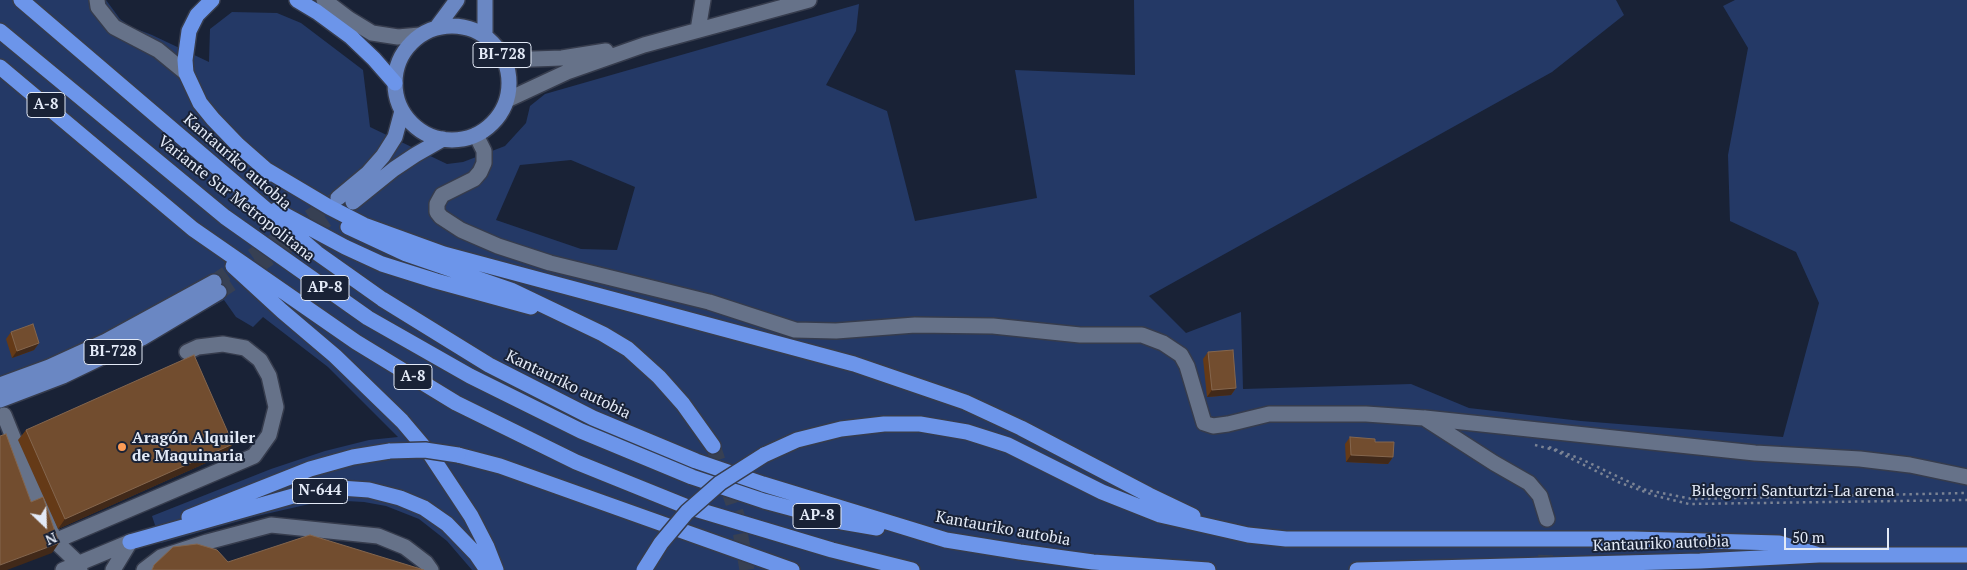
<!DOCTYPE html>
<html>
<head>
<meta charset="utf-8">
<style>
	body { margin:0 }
	#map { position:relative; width:1967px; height:570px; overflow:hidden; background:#192236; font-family:"PT Serif",serif }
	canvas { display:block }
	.north { position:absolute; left:20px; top:500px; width:50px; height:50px; -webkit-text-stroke:4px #192236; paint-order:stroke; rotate:156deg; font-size:14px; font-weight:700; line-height:20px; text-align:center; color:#e3eaf7 }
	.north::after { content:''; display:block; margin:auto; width:18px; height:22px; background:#e3eaf7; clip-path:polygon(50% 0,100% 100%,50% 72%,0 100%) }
	.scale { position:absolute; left:1784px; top:528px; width:105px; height:22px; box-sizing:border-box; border:2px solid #e3eaf7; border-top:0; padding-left:6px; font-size:15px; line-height:18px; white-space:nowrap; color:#e3eaf7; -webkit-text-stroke:4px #192236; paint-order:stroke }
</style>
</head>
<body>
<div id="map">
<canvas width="1967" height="570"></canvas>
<div class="north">N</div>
<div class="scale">50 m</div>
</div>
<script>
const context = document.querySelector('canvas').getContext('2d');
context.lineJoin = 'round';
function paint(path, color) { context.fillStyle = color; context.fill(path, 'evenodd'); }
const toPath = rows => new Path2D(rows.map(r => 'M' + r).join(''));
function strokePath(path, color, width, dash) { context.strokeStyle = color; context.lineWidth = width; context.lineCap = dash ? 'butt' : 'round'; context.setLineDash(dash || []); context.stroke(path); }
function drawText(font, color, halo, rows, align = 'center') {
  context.font = font + ' "PT Serif",serif'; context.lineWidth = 4; context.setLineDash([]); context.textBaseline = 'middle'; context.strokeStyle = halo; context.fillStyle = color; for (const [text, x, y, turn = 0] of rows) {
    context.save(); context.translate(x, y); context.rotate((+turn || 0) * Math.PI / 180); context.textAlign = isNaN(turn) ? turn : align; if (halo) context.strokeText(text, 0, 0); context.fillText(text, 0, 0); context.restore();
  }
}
paint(toPath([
	[0,0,106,0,120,19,131,27,152,35,209,62,210,29,232,12,277,13,301,23,363,70,370,127,447,164,463,162,505,146,526,123,530,106,545,94,859,4,856,31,826,85,887,111,915,221,1037,198,1015,70,1135,75,1134,0,1616,0,1624,15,1552,72,1149,296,1186,333,1241,312,1243,389,1411,384,1469,408,1581,421,1783,437,1819,303,1796,252,1730,221,1728,155,1748,48,1723,6,1735,0,1967,0,1967,570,472,570,447,541,419,519,386,506,364,502,327,500,257,516,161,543,152,516,271,469,325,451,369,440,398,437,328,367,263,317,253,327,236,317,224,300,170,330,112,359,0,404],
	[571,160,635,187,617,250,581,249,496,220,520,165]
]), '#243966');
strokePath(toPath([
	[1545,570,1547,519]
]), '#374053', 15, [15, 8]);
strokePath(toPath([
	[214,282,336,199],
	[219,292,349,205]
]), '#374053', 15, [15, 8]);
strokePath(toPath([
	[713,446,737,515,747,570]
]), '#374053', 15, [15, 8]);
const minor = toPath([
	[97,0,98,7,114,27,158,50,186,73],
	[324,0,349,19,372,33,398,37,420,35],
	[698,30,703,0],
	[505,60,562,58,606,51],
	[507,100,567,72,644,45,809,0],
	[476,135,484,151,484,163,480,172,474,179,442,195,437,204,437,212,441,217,461,230,498,246,550,263,709,302,795,330,836,331,915,325,993,326,1080,335,1142,335,1163,343,1181,355,1187,366,1204,423,1213,426,1228,424,1269,414,1366,414,1424,418,1494,463,1529,483,1540,496,1547,519],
	[4,415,55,541,78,563,80,570],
	[1425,418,1755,453,1860,459,1910,465,1967,477],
	[55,541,254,456,269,435,276,407,269,376,260,360,245,348,223,344,198,347,187,352],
	[63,570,130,542],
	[113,570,130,542],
	[144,570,161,557,207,542,271,525,378,536,405,547,426,563,431,570]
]);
const major = toPath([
	[485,0,485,36],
	'395 83a57 57 0 1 1 114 0a57 57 0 1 1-114 0Z',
	[437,27,457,0],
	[338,198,368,173,383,156,395,137,402,111],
	[353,202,394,169,415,155,443,139],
	[0,385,49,367,106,341,214,282],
	[0,400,63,376,142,338,219,292]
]);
const highway = toPath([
	[21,0,317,253,382,299,489,365,593,418,696,461,763,484,946,540,1020,552,1093,562,1208,570],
	[212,0,197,15,189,31,185,60,186,73,200,103,213,119,238,145,271,174],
	[297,0,317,12,351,37,374,59,395,83],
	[0,31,225,217,368,318,470,376,581,431,692,477,764,501,842,522,877,528],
	[0,67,193,229,356,342,456,403,576,462,685,506,832,550,912,570],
	[265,169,329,207,364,225,444,254,854,364,965,402,1021,428,1149,495,1193,516],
	[276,210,345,247,382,264,436,281,531,307],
	[348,227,406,254,511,290,603,334,628,349,659,377,683,404,713,446],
	[233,266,282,311,335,356,402,421,430,454,471,516,487,547,496,570],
	[458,455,500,466,792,570],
	[764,455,797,440,841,429,884,424,920,424,967,432,1008,445,1102,492,1160,515,1248,535,1286,539,1633,539,1779,543,1819,555],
	[189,517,310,469,353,457,390,451],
	[130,542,293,496,340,488,369,490,400,498,424,508,447,524,476,554,487,570],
	[1357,570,1700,561,1819,555,1967,555]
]);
strokePath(minor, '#363c4d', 18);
strokePath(major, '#363c4d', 18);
strokePath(highway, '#363c4d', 18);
strokePath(toPath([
	[1535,445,1554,450,1618,482,1656,496,1689,504,1967,500],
	[1549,447,1581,459,1646,490,1692,499,1967,493]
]), '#7b8394', 2.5, [2.5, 4]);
strokePath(minor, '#667289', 15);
strokePath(major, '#6a87c3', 15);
strokePath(highway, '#6c95ea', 15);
const highwayBridge = toPath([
	[390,451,425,450,458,455],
	[644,570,661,543,687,512,720,483,764,455]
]);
strokePath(highwayBridge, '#363c4d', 18, []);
strokePath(highwayBridge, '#6c95ea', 15);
paint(toPath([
	[11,332,39,343,34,350,12,358,6,339],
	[1208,352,1236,388,1231,395,1207,397,1203,359],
	[26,430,226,454,58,529,18,440],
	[1350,437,1375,442,1393,457,1388,464,1346,462,1345,444]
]), '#653a17');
paint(toPath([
	[39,343,34,350,12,358,17,351],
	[1236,388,1231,395,1207,397,1212,390],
	[233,444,226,454,58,529,65,519],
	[1351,455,1393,457,1388,464,1346,462],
	[59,543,52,553,7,570,0,570,0,565]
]), '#412919');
const building = toPath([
	[33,324,39,343,17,351,11,332,33,324],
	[1233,350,1236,388,1212,390,1208,352,1233,350],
	[194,355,233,444,65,519,26,430,194,355],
	[6,434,31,502,43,497,59,543,0,565,0,436,6,434],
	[1350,437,1375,439,1375,442,1394,442,1393,457,1351,455,1350,437],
	[310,535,424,570,152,570,154,565,173,547,197,544,217,550,228,562,310,535]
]);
paint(building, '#724d2f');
strokePath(building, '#84664e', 1);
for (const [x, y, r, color] of [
	[122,447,5,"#fd9c56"]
]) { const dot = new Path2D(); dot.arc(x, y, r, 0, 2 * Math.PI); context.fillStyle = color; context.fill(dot); strokePath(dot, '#192236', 2); }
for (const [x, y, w] of [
	[502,55,58],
	[46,105,38],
	[325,288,48],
	[113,352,58],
	[413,377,38],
	[320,491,55],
	[817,516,48]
]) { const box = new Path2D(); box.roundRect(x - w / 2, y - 12.5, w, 25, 4); context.fillStyle = '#192236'; context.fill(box); strokePath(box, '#e3eaf7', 1); }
drawText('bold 15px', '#e3eaf7', null, [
	["BI-728",502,55],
	["A-8",46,105],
	["AP-8",325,288],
	["BI-728",113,352],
	["A-8",413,377],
	["N-644",320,491],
	["AP-8",817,516]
]);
drawText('16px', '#e3eaf7', '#192236', [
	["Kantauriko autobia",237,162,41],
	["Variante Sur Metropolitana",236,199,38],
	["Kantauriko autobia",568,385,26],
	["Bidegorri Santurtzi-La arena",1793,491],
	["Kantauriko autobia",1003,529,10],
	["Kantauriko autobia",1661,544,-2]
]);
drawText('bold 16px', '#e3eaf7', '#192236', [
	["Aragón Alquiler",132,438],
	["de Maquinaria",132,456]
], 'left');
</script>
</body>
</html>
